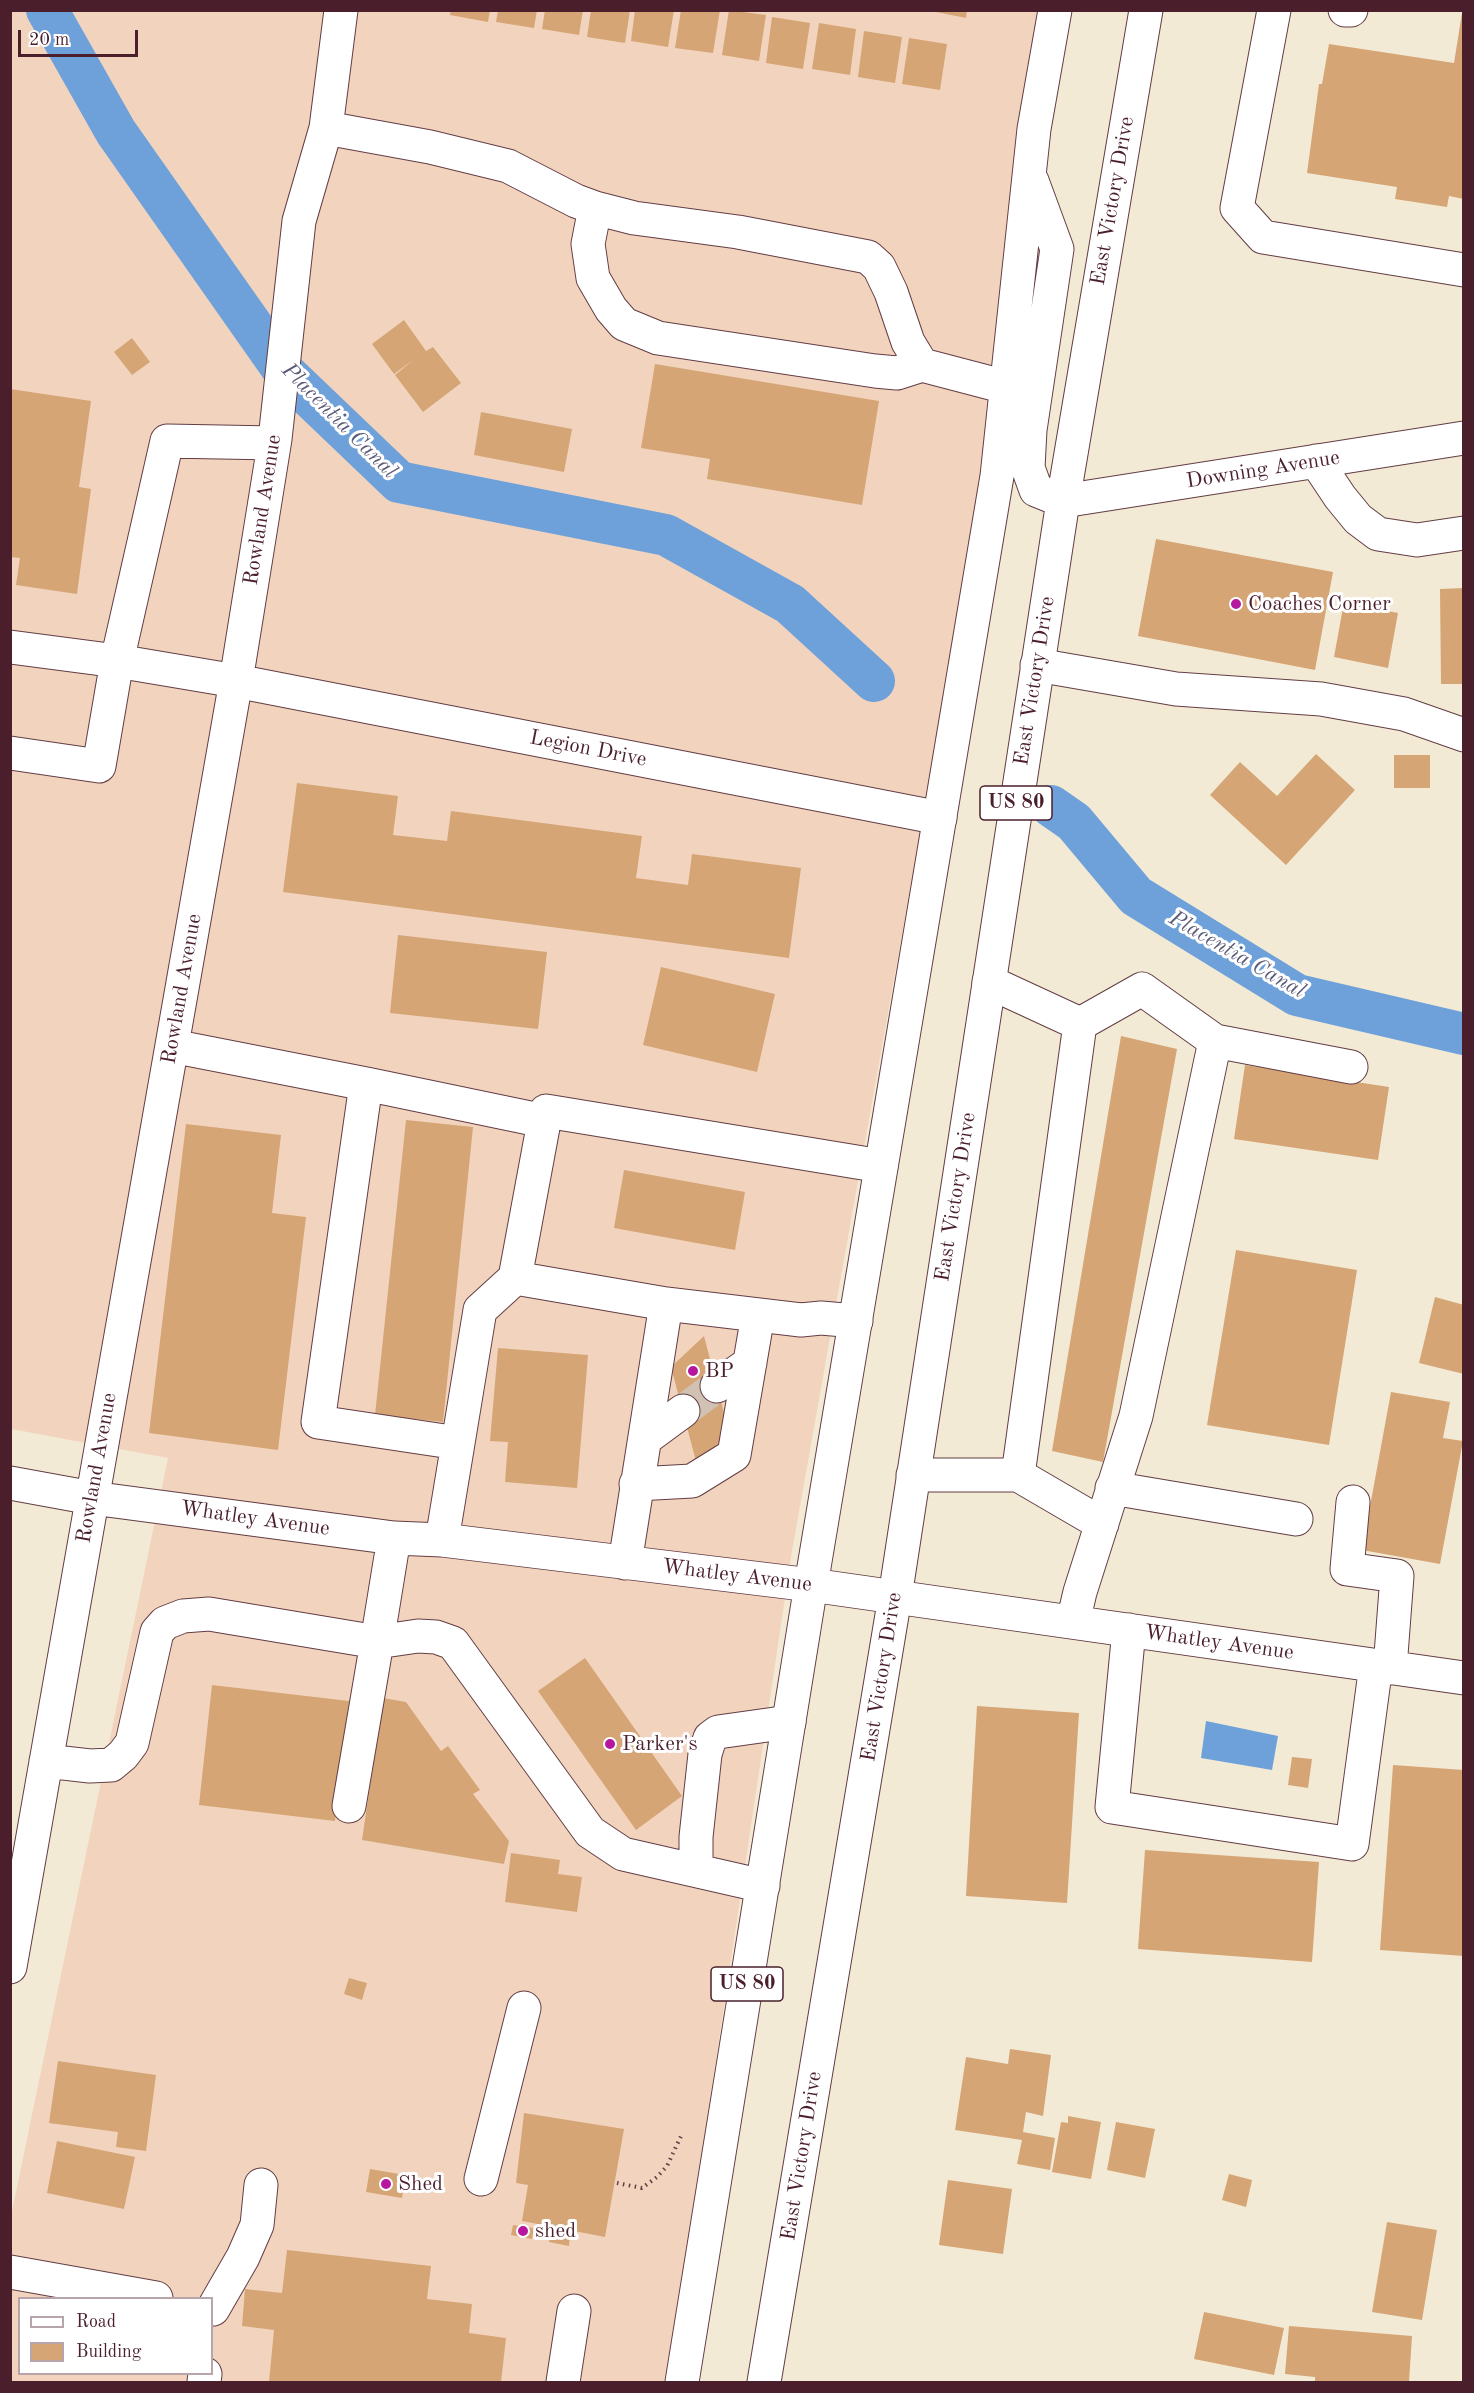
<!DOCTYPE html>
<html>
<head>
<meta charset="utf-8">
<style>
	body { margin:0 }
	#map { position:relative; width:1474px; height:2393px; overflow:hidden; background:#f3ead5; font-family:"Old Standard TT",serif }
	canvas { display:block }
	.frame { position:absolute; inset:0; border:12px solid #4a1f2b; pointer-events:none }
	.legend { position:absolute; left:18px; top:2297px; width:195px; height:78px; box-sizing:border-box; background:#fff; border:2px solid #b7a5aa; margin:0; padding:8px 10px; list-style:none; font-size:18px; color:#4a1f2b }
	.legend li { display:flex; align-items:center; gap:12px; height:30px }
	.legend b { width:30px; border:2px solid #b7a5aa }
	.scale { position:absolute; left:18px; top:30px; width:120px; height:27px; box-sizing:border-box; border:3px solid #4a1f2b; border-top:0; padding-left:8px; font-size:18px; line-height:21px; white-space:nowrap; color:#4a1f2b; -webkit-text-stroke:4px #fff; paint-order:stroke }
</style>
</head>
<body>
<div id="map">
<canvas width="1474" height="2393"></canvas>
<div class="frame"></div>
<ul class="legend">
<li><b style="height:8px;background:#fff"></b>Road</li>
<li><b style="height:16px;background:#d5a575"></b>Building</li>
</ul>
<div class="scale">20 m</div>
</div>
<script>
const context = document.querySelector('canvas').getContext('2d');
context.lineJoin = 'round';
function paint(path, color) { context.fillStyle = color; context.fill(path, 'evenodd'); }
const toPath = rows => new Path2D(rows.map(r => 'M' + r).join(''));
function strokePath(path, color, width, dash) { context.strokeStyle = color; context.lineWidth = width; context.lineCap = dash ? 'butt' : 'round'; context.setLineDash(dash || []); context.stroke(path); }
function drawText(font, color, halo, rows, align = 'center') {
  context.font = font + ' "Old Standard TT",serif'; context.lineWidth = 6; context.setLineDash([]); context.textBaseline = 'middle'; context.strokeStyle = halo; context.fillStyle = color; for (const [text, x, y, turn = 0] of rows) {
    context.save(); context.translate(x, y); context.rotate((+turn || 0) * Math.PI / 180); context.textAlign = isNaN(turn) ? turn : align; if (halo) context.strokeText(text, 0, 0); context.fillText(text, 0, 0); context.restore();
  }
}
paint(toPath([
	[11,11,1055,11,939,727,792,1551,668,2382,11,2382,11,2216,168,1458,11,1429],
	[20,2298,212,2298,212,2374,20,2374]
]), '#f2d4be');
paint(toPath([
	[1206,1721,1278,1736,1272,1770,1201,1758]
]), '#6ea1d9');
strokePath(toPath([
	[47,10,116,132,286,374,399,482,666,535,790,604,874,681],
	[1051,806,1074,822,1136,896,1297,995,1464,1034]
]), '#6ea1d9', 42);
paint(toPath([
	[451,10,490,10,488,22,450,15],
	[498,10,537,10,534,28,496,22],
	[545,10,583,10,579,35,542,29],
	[591,10,630,10,625,43,587,37],
	[635,10,674,10,668,47,631,41],
	[681,10,720,10,713,53,675,48],
	[729,10,766,15,759,61,722,55],
	[926,10,967,10,966,18],
	[1462,13,1464,199,1449,196,1447,207,1395,199,1397,187,1307,173,1319,84,1322,84,1329,44,1454,63],
	[772,17,810,23,803,69,766,63],
	[819,23,856,29,850,75,812,69],
	[864,31,902,37,895,83,858,77],
	[909,38,947,44,940,90,902,84],
	[404,320,426,351,433,347,461,383,423,412,395,375,413,360,394,374,372,344],
	[132,338,150,362,132,375,114,352],
	[655,364,879,401,862,505,707,479,710,459,641,448],
	[10,389,91,401,79,487,91,489,77,594,16,585,20,558,10,557],
	[481,412,572,429,564,472,474,455],
	[1156,539,1333,572,1315,670,1138,636],
	[1464,588,1464,684,1441,684,1440,589],
	[1344,602,1398,613,1388,668,1334,657],
	[1316,754,1355,790,1286,865,1210,795,1240,762,1277,796],
	[1394,755,1430,755,1430,788,1394,788],
	[297,783,398,796,393,835,447,841,451,811,642,836,636,878,688,885,692,854,801,868,789,958,283,892],
	[398,935,547,952,538,1029,390,1013],
	[661,967,775,994,757,1072,643,1045],
	[1121,1036,1177,1049,1103,1462,1052,1451],
	[1245,1065,1389,1087,1378,1160,1234,1139],
	[406,1120,473,1127,443,1422,375,1415],
	[186,1124,281,1135,272,1213,306,1217,278,1450,149,1433],
	[624,1170,745,1192,735,1250,614,1228],
	[1236,1250,1357,1270,1329,1445,1207,1425],
	[1435,1297,1464,1305,1464,1374,1419,1363],
	[704,1336,729,1432,697,1465,671,1367],
	[498,1348,588,1355,577,1488,505,1482,508,1442,490,1441],
	[1391,1392,1450,1402,1443,1438,1463,1441,1440,1564,1362,1550],
	[585,1658,682,1796,636,1830,538,1691],
	[212,1685,349,1701,335,1821,199,1805],
	[383,1698,406,1702,441,1751,448,1746,480,1790,473,1794,509,1841,504,1864,362,1840],
	[977,1706,1079,1713,1067,1903,966,1896],
	[1292,1757,1312,1759,1308,1788,1288,1785],
	[1393,1765,1464,1770,1464,1956,1380,1950],
	[1145,1850,1319,1862,1312,1962,1138,1949],
	[511,1853,560,1860,558,1874,582,1877,577,1912,505,1902],
	[349,1978,367,1983,362,2000,344,1994],
	[1010,2049,1051,2055,1043,2116,1026,2112,1023,2132,1055,2138,1050,2170,1017,2164,1022,2140,955,2130,966,2057,1008,2064],
	[58,2061,156,2075,146,2151,116,2147,118,2132,49,2123],
	[524,2113,624,2129,605,2237,522,2221,528,2185,516,2183],
	[1068,2116,1101,2122,1091,2179,1052,2172,1061,2122,1068,2123],
	[1116,2122,1155,2129,1145,2178,1107,2170],
	[57,2141,135,2157,124,2209,47,2193],
	[370,2169,405,2175,402,2198,366,2192],
	[1229,2174,1252,2180,1246,2207,1222,2200],
	[948,2180,1012,2189,1003,2254,939,2245],
	[1387,2222,1437,2230,1422,2320,1372,2312],
	[513,2225,534,2228,532,2239,511,2235],
	[550,2232,570,2235,569,2246,549,2242],
	[287,2250,431,2266,427,2299,472,2304,469,2333,506,2338,501,2382,269,2382,274,2330,242,2326,245,2289,282,2293],
	[1204,2312,1284,2328,1274,2375,1194,2359],
	[1289,2326,1412,2336,1409,2382,1315,2382,1315,2377,1285,2374]
]), '#d5a575');
strokePath(toPath([
	[683,1411,717,1386]
]), '#d1c1b3', 33, [33, 16]);
const minor = toPath([
	[1274,10,1237,208,1263,237,1464,270],
	[1345,10,1351,10],
	[326,128,430,147,508,166,576,201,595,208,634,218,738,232,868,257,879,267,891,292,908,342,922,365],
	[595,208,588,244,593,278,611,309,624,324,658,338,875,371,897,373,922,365,1006,387],
	[274,443,167,441,117,661,236,681,940,818],
	[1316,461,1340,497,1358,519,1378,534,1417,540,1464,533],
	[1063,501,1464,438],
	[10,647,117,661,99,766,10,753],
	[1037,665,1176,689,1321,699,1404,714,1464,735],
	[989,982,1080,1024,1018,1475,1102,1524],
	[1080,1024,1142,989,1215,1041,1351,1067],
	[172,1046,366,1084,318,1422,458,1443],
	[366,1084,544,1121],
	[515,1278,666,1304],
	[717,1386,750,1363],
	[645,1439,683,1411],
	[913,1475,1018,1475],
	[10,1483,92,1498,394,1538,442,1540,811,1585,1464,1678],
	[636,1484,692,1481,734,1455,758,1315],
	[1112,1488,1296,1519],
	[1353,1502,1347,1569,1397,1576,1390,1668],
	[442,1540,480,1310,515,1278,546,1111,881,1166],
	[625,1563,666,1304,801,1320,821,1318,856,1321],
	[1073,1622,1080,1592,1136,1416,1215,1041],
	[1129,1630,1112,1807,1352,1844,1376,1665],
	[46,1761,90,1766,111,1765,123,1755,132,1743,157,1632,165,1623,183,1616,209,1614,377,1642,394,1538],
	[349,1806,377,1642,418,1636,436,1637,453,1643,590,1832,623,1854,763,1886],
	[696,1869,696,1837,705,1754,710,1738,718,1732,789,1722],
	[10,1967,236,681,275,439,299,221,326,128,341,10],
	[481,2179,524,2008],
	[10,2272,156,2298],
	[213,2309,243,2257,257,2225,261,2185],
	[204,2382,205,2374],
	[563,2382,574,2311]
]);
const major = toPath([
	[1032,181,1057,249,1030,430,1028,468,1036,490,1063,501],
	[682,2382,811,1585,997,476,1034,129,1055,10],
	[764,2382,895,1597,1063,501,1146,10]
]);
strokePath(minor, '#633d44', 35);
strokePath(major, '#633d44', 35);
strokePath(toPath([
	[617,2183,642,2188,657,2177,667,2166,682,2134]
]), '#633d44', 4, [1.5, 4.5]);
strokePath(minor, '#fff', 33);
strokePath(major, '#fff', 33);
for (const [x, y, r, color] of [
	[1236,604,6,"#b5179e"],
	[693,1371,6,"#b5179e"],
	[610,1744,6,"#b5179e"],
	[386,2184,6,"#b5179e"],
	[523,2231,6,"#b5179e"]
]) { const dot = new Path2D(); dot.arc(x, y, r, 0, 2 * Math.PI); context.fillStyle = color; context.fill(dot); strokePath(dot, '#fff', 2); }
for (const [x, y, w] of [
	[1016,803,72],
	[747,1984,72]
]) { const box = new Path2D(); box.roundRect(x - w / 2, y - 17, w, 34, 4.5); context.fillStyle = '#fff'; context.fill(box); strokePath(box, '#4a1f2b', 1.5); }
drawText('bold 20px', '#4a1f2b', null, [
	["US 80",1016,803],
	["US 80",747,1984]
]);
drawText('21px', '#4a1f2b', '#fff', [
	["East Victory Drive",1113,201,-80],
	["Downing Avenue",1263,470,-9],
	["Rowland Avenue",263,510,-81],
	["East Victory Drive",1035,681,-81],
	["Legion Drive",588,749,11],
	["Rowland Avenue",182,989,-80],
	["East Victory Drive",956,1197,-81],
	["Rowland Avenue",97,1468,-80],
	["Whatley Avenue",255,1519,8],
	["Whatley Avenue",737,1576,7],
	["Whatley Avenue",1219,1643,8],
	["East Victory Drive",882,1677,-81],
	["East Victory Drive",802,2156,-81]
]);
drawText('21px', '#4a1f2b', '#fff', [
	["Coaches Corner",1248,604],
	["BP",705,1371],
	["Parker's",622,1744],
	["Shed",398,2184],
	["shed",535,2231]
], 'left');
drawText('italic 22px', '#5a5a79', '#fff', [
	["Placentia Canal",339,421,45],
	["Placentia Canal",1237,955,30]
]);
</script>
</body>
</html>
